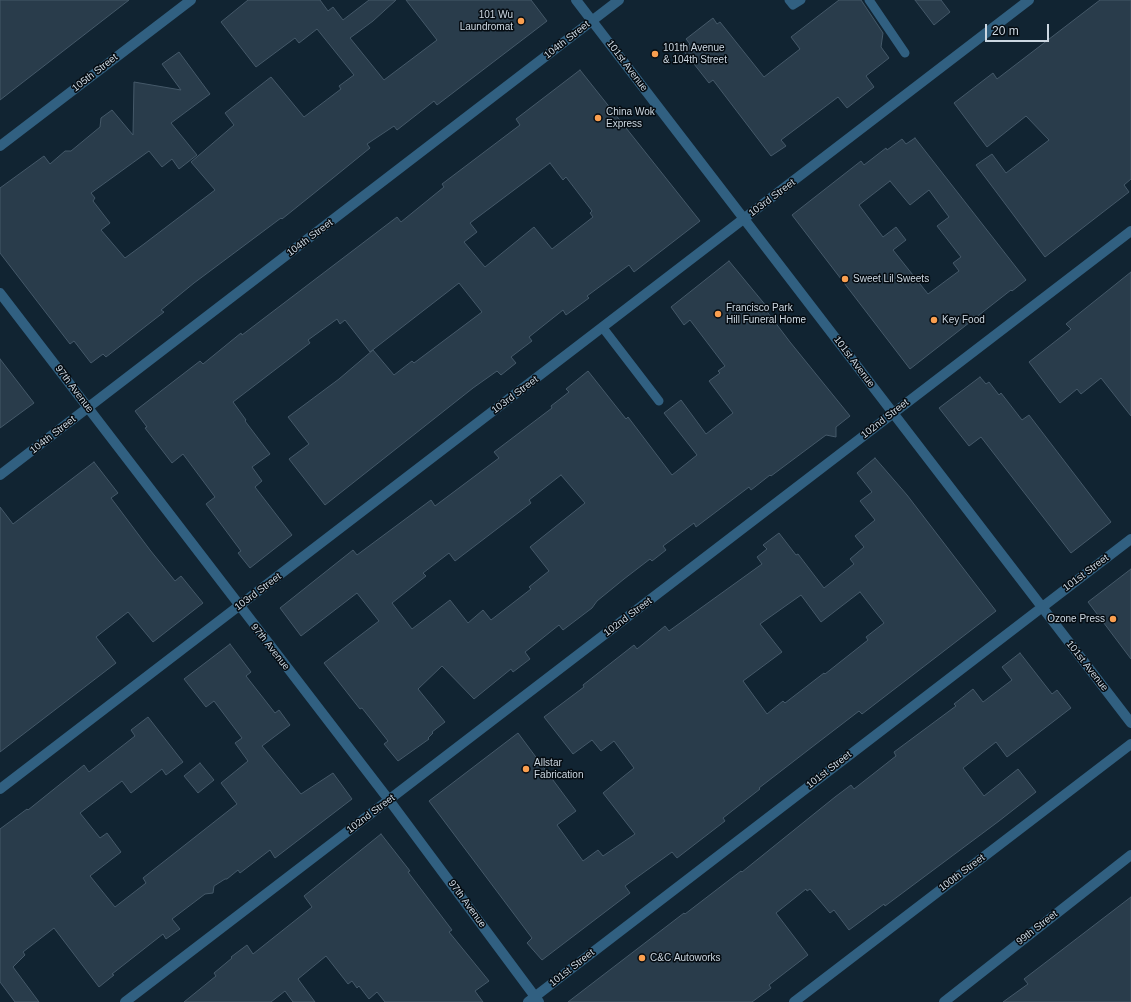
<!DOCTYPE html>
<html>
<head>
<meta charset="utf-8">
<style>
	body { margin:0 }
	#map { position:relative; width:1131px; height:1002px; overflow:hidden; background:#112432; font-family:Helvetica,sans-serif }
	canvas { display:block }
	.scale { position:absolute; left:985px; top:24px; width:64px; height:18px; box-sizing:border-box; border:2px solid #ccd7e1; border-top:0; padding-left:5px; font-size:12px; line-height:14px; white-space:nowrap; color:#ccd7e1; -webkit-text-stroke:3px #050c12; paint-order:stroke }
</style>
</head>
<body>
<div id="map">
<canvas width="1131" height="1002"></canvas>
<div class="scale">20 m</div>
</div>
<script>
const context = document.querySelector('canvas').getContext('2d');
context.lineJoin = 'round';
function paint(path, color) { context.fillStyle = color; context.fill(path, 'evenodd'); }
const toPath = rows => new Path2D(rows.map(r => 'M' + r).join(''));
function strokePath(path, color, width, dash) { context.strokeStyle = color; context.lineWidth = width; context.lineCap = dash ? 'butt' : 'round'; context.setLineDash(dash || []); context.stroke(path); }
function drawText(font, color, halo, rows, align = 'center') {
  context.font = font + ' Helvetica,sans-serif'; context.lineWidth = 3; context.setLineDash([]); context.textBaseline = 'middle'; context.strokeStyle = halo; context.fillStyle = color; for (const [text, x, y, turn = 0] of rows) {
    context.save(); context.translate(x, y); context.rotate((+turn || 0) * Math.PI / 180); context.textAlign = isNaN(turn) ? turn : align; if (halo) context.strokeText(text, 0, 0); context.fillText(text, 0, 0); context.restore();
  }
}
const building = toPath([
	[0,0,129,0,0,100,0,0],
	[248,0,320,0,328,11,333,7,343,20,369,0,396,0,373,21,350,38,384,80,437,40,406,0,531,0,547,21,437,105,434,101,397,130,394,126,367,144,370,148,333,178,282,219,281,218,194,283,161,310,164,312,106,357,103,354,91,363,74,341,70,344,0,253,0,188,44,156,50,164,65,151,71,151,100,127,101,118,112,110,133,135,134,82,181,90,162,64,179,52,210,94,171,123,197,155,179,169,172,159,162,167,149,151,91,193,95,198,93,201,110,223,101,230,125,258,144,244,215,190,191,162,234,125,225,113,271,77,304,117,341,89,339,86,354,75,317,29,299,43,295,38,256,67,221,22,248,0],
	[839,0,861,0,883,33,881,47,889,58,866,76,874,87,847,108,838,97,781,140,786,146,771,156,713,80,709,83,683,50,690,44,686,39,713,18,717,24,720,22,764,77,800,49,791,37,839,0],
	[915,0,941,0,950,12,934,25,915,0],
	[1100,0,1131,0,1131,179,1124,185,1129,192,1045,257,976,165,992,154,1006,173,1049,140,1026,116,987,147,954,103,993,73,997,79,1100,0],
	[580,70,700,221,634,272,629,265,587,296,589,298,566,315,563,310,529,337,532,341,511,357,516,363,501,375,497,371,473,388,325,505,289,459,309,444,288,417,339,379,373,350,394,375,412,361,414,363,482,312,459,283,370,352,345,320,340,324,337,319,308,340,310,343,233,402,246,420,245,421,270,454,252,467,262,481,255,487,292,535,250,568,238,553,241,551,206,504,215,497,183,454,172,463,145,428,147,427,135,411,200,361,203,364,241,333,242,335,397,217,401,222,444,187,442,184,520,125,516,119,580,70],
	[550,163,563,180,566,177,592,211,590,213,593,217,552,249,534,227,485,267,464,242,477,232,470,223,550,163],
	[915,138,1026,280,1012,291,1011,290,910,369,792,215,861,161,864,165,886,148,887,150,902,139,906,144,915,138],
	[890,181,910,205,929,190,949,217,937,226,961,257,953,263,959,271,928,294,893,250,906,240,896,227,883,237,859,205,890,181],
	[729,261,767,307,765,309,790,342,850,416,836,427,836,437,826,435,771,476,770,475,751,490,749,487,696,527,694,523,663,546,666,550,652,561,650,559,624,579,597,601,592,608,563,630,559,625,525,652,530,659,513,672,511,669,474,699,442,666,418,689,445,722,432,732,433,733,428,738,429,739,398,761,384,744,388,741,362,708,360,709,349,695,324,663,379,621,357,593,301,636,280,608,353,550,357,555,431,500,435,506,499,458,494,452,552,408,551,406,569,392,566,389,588,371,626,419,628,417,672,475,697,455,664,413,681,400,706,434,733,413,709,381,720,373,718,371,725,366,690,320,684,325,671,307,729,261],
	[561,475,585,503,530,547,549,571,529,587,531,589,491,620,483,610,468,623,450,600,412,629,392,603,426,576,423,573,449,553,455,561,531,503,529,500,561,475],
	[1131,272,1131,416,1101,378,1081,394,1077,389,1060,403,1029,362,1071,329,1066,324,1131,272],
	[0,359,34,403,0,428,0,359],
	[980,377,986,384,989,382,999,395,1001,393,1022,420,1029,415,1111,522,1071,553,981,437,969,446,939,408,980,377],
	[875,458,907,495,996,611,862,714,859,711,816,744,759,788,760,789,723,818,725,821,677,858,672,852,625,886,630,893,542,960,527,943,532,938,429,801,518,733,576,811,557,825,583,861,598,850,603,856,635,834,603,793,634,768,614,741,601,751,592,740,573,754,544,717,584,687,583,685,634,645,637,649,665,626,669,631,762,564,757,557,767,549,763,545,779,533,796,555,798,554,824,588,854,564,850,559,864,547,855,536,875,520,860,501,872,492,857,473,875,458],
	[860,592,884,623,866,637,868,640,825,674,824,673,785,703,783,701,767,714,743,681,782,652,760,624,801,595,821,622,860,592],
	[94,462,118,493,111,498,150,550,175,581,181,576,203,603,153,642,128,612,96,637,116,663,0,752,0,507,13,524,94,462],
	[1131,569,1131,659,1088,602,1131,569],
	[230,644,251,672,246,676,275,713,279,710,290,725,262,746,301,794,333,773,352,799,275,858,270,850,240,873,238,870,227,879,225,879,214,886,213,893,205,894,172,919,180,929,166,939,163,934,112,974,114,975,99,987,54,928,23,952,25,955,13,967,39,1002,15,1002,0,982,0,829,27,809,28,810,84,765,89,772,135,736,131,730,148,717,183,762,166,775,162,769,131,793,122,781,80,813,100,838,107,833,121,852,90,876,115,907,146,883,143,878,237,804,221,783,248,761,235,743,242,738,214,701,206,707,184,679,230,644],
	[1020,653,1052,694,1057,690,1071,708,1007,757,996,742,963,768,984,796,1018,769,1036,792,999,821,885,906,884,904,849,930,834,910,830,913,810,889,807,891,806,889,776,913,808,955,769,985,771,988,752,1002,568,1002,684,913,685,914,741,871,742,872,835,797,851,785,854,789,896,756,894,752,956,706,954,704,973,689,983,702,1012,680,1002,667,1020,653],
	[200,763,214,780,198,793,184,776,200,763],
	[381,834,410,871,408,872,452,930,449,932,489,981,475,991,483,1002,385,1002,377,992,369,999,359,986,357,988,352,981,348,984,326,956,298,979,315,1002,293,1002,285,991,271,1002,184,1002,216,976,214,973,232,958,231,957,247,945,253,954,312,907,304,896,381,834],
	[1131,897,1131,1002,1003,1002,1028,984,1024,979,1131,897]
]);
paint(building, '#293c4b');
strokePath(building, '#455969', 1);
strokePath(toPath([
	[789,0,793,5,801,0],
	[869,0,905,53],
	[603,328,659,401]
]), '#316081', 9);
strokePath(toPath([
	[576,0,1131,723],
	[0,146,191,0],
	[0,293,389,800,539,1002],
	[0,475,619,0],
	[0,789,1029,0],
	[125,1002,1131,231],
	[528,1002,1131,539],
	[794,1002,1131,744],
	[944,1002,1131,855]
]), '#316081', 10);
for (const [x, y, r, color] of [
	[521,21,4,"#fa9f4f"],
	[655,54,4,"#fa9f4f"],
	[598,118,4,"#fa9f4f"],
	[845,279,4,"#fa9f4f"],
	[718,314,4,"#fa9f4f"],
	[934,320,4,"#fa9f4f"],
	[1113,619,4,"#fa9f4f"],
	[526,769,4,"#fa9f4f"],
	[642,958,4,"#fa9f4f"]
]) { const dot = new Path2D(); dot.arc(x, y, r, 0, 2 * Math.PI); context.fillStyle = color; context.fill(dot); strokePath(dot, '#050c12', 1.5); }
drawText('10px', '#ccd7e1', '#050c12', [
	["101 Wu",513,15,"right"],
	["Laundromat",513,27,"right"],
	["101th Avenue",663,48],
	["& 104th Street",663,60],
	["China Wok",606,112],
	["Express",606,124],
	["Sweet Lil Sweets",853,279],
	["Francisco Park",726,308],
	["Hill Funeral Home",726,320],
	["Key Food",942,320],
	["Ozone Press",1105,619,"right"],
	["Allstar",534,763],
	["Fabrication",534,775],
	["C&C Autoworks",650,958]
], 'left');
drawText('10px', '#ccd7e1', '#050c12', [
	["104th Street",567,40,-38],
	["101st Avenue",627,66,53],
	["105th Street",95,73,-38],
	["103rd Street",772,198,-37],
	["104th Street",310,238,-37],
	["101st Avenue",854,362,53],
	["97th Avenue",74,389,53],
	["103rd Street",515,395,-37],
	["102nd Street",885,419,-38],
	["104th Street",53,435,-38],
	["101st Street",1086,573,-37],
	["103rd Street",258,592,-37],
	["102nd Street",628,617,-37],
	["97th Avenue",270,647,52],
	["101st Avenue",1087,666,52],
	["101st Street",829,770,-38],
	["102nd Street",371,814,-37],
	["100th Street",962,873,-37],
	["97th Avenue",467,904,54],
	["99th Street",1037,928,-38],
	["101st Street",572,968,-38]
]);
</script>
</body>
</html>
